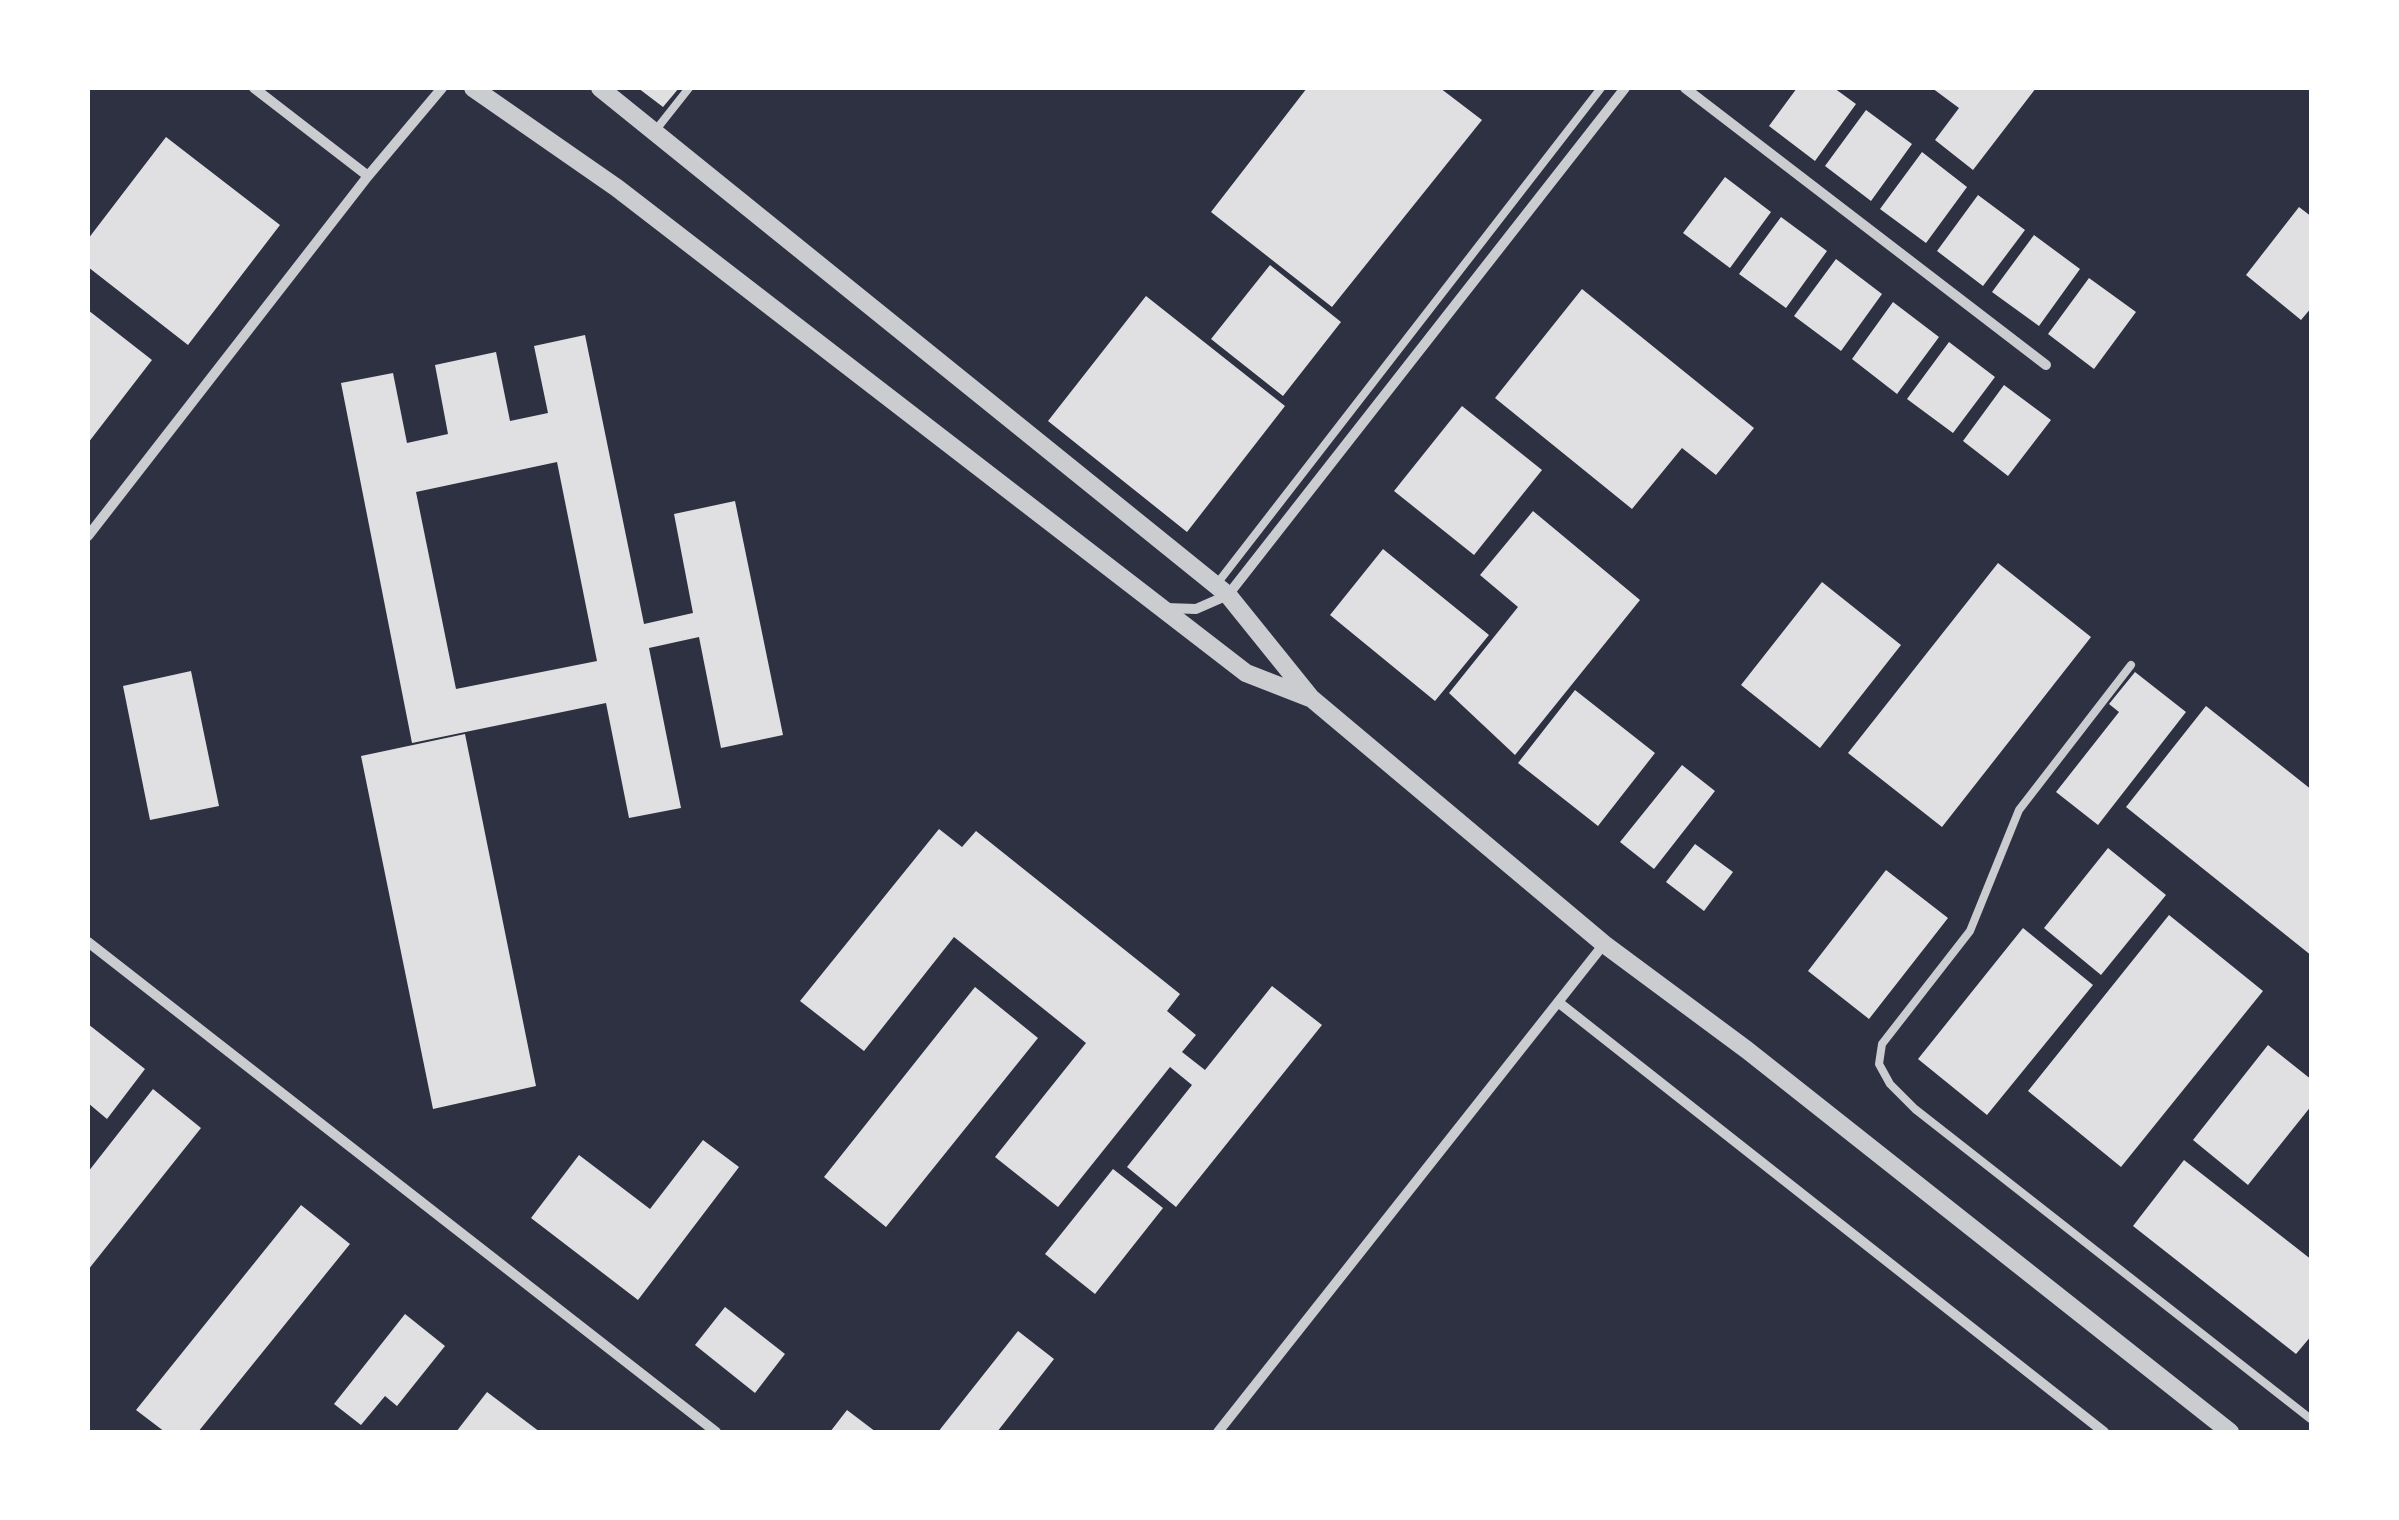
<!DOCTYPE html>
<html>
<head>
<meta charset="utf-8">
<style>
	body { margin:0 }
	#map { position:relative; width:2399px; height:1520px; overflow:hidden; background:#2d3142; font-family:"Open Sans",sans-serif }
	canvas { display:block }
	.frame { position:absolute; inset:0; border:90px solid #fff; pointer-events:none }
</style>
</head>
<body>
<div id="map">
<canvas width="2399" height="1520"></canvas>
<div class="frame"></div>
</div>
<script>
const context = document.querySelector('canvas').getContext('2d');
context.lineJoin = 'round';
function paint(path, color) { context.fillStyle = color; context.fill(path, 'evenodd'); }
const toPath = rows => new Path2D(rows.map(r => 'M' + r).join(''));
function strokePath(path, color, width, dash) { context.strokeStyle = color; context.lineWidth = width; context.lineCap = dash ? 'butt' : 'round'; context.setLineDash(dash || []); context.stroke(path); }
paint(toPath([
	[638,88,679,88,663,107],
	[1307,88,1440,88,1482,120,1332,307,1211,212],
	[1797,88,1834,88,1856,104,1815,161,1769,126],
	[1932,88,2036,88,1973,170,1935,140,1959,108],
	[1866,110,1912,144,1871,201,1825,166],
	[166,137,280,225,188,345,88,267,88,239],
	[1922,152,1967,187,1926,243,1880,209],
	[1725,177,1771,212,1730,268,1683,233],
	[1978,195,2025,230,1983,286,1937,251],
	[2299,207,2312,217,2312,307,2301,320,2246,275],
	[1781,217,1827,251,1786,308,1739,274],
	[2034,235,2080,269,2039,326,1992,292],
	[1836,259,1882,294,1841,351,1794,316],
	[1270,265,1341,322,1283,396,1211,339],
	[2089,278,2136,312,2094,369,2048,334],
	[1582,289,1754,428,1716,475,1682,448,1632,509,1495,398],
	[1146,296,1285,406,1187,532,1048,421],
	[1893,302,1939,337,1897,394,1852,359],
	[88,310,152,360,88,443],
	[585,335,644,624,693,613,674,514,735,501,783,735,721,748,699,637,649,648,681,808,629,818,606,703,412,743,341,383,393,373,407,443,448,434,435,365,496,352,510,421,548,413,534,346],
	[557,462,597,661,456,689,416,492],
	[1949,342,1995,377,1953,433,1907,399],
	[2004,385,2051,420,2008,476,1963,441],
	[1462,406,1542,470,1474,555,1394,491],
	[1533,511,1640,600,1515,755,1449,693,1518,607,1480,575],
	[1383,549,1489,635,1435,701,1330,615],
	[1998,563,2091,637,1942,827,1848,753],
	[1822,582,1901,645,1820,748,1741,685],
	[191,671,219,806,150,820,123,686],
	[2135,672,2186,712,2098,825,2056,792,2119,712,2109,704],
	[1575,690,1655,753,1598,826,1518,763],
	[2206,706,2312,790,2312,956,2126,807],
	[465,734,536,1086,433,1109,361,756],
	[1682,765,1715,791,1654,869,1620,842],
	[939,829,962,847,976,831,1180,994,1167,1011,1196,1035,1182,1052,1205,1070,1272,986,1322,1025,1176,1207,1127,1167,1192,1085,1170,1067,1058,1207,995,1157,1086,1043,954,937,864,1051,800,1001],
	[1695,844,1733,872,1704,911,1666,882],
	[2108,848,2166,895,2101,975,2044,928],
	[1886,870,1948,918,1869,1019,1808,971],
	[2169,915,2263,991,2121,1167,2028,1091],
	[2023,928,2093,985,1987,1115,1918,1059],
	[975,987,1038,1038,886,1227,824,1177],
	[88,1024,145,1069,107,1119,88,1103],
	[2268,1045,2312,1080,2312,1105,2248,1185,2193,1140],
	[153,1089,201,1128,88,1270,88,1172],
	[703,1140,739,1167,638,1300,531,1218,579,1155,650,1209],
	[2184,1160,2312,1260,2312,1335,2296,1354,2133,1226],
	[1113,1169,1163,1208,1095,1294,1045,1254],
	[301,1205,350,1244,198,1432,165,1432,136,1410],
	[725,1307,785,1354,755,1393,695,1345],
	[405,1314,445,1346,397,1406,385,1396,361,1425,334,1404],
	[1018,1331,1054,1359,997,1432,938,1432],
	[487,1392,540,1432,456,1432],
	[847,1410,876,1432,830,1432]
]), '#e0e0e3');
strokePath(toPath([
	[655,131,689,88],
	[1216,585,1601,88],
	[2131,665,2019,810,1970,931,1882,1044,1879,1064,1890,1084,1915,1109,2312,1420]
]), '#caccd0', 8);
strokePath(toPath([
	[254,88,368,176],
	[1685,88,2046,365],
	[88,536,368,176,442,88],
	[1166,608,1196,609,1228,595,1625,88],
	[88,942,716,1432],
	[1558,1002,2104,1432],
	[1218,1432,1604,944]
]), '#caccd0', 10);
strokePath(toPath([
	[473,88,617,188,1246,673,1310,698],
	[600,88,1228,595,1311,698,1604,944,1747,1050,2230,1432]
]), '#caccd0', 18);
</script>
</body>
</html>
